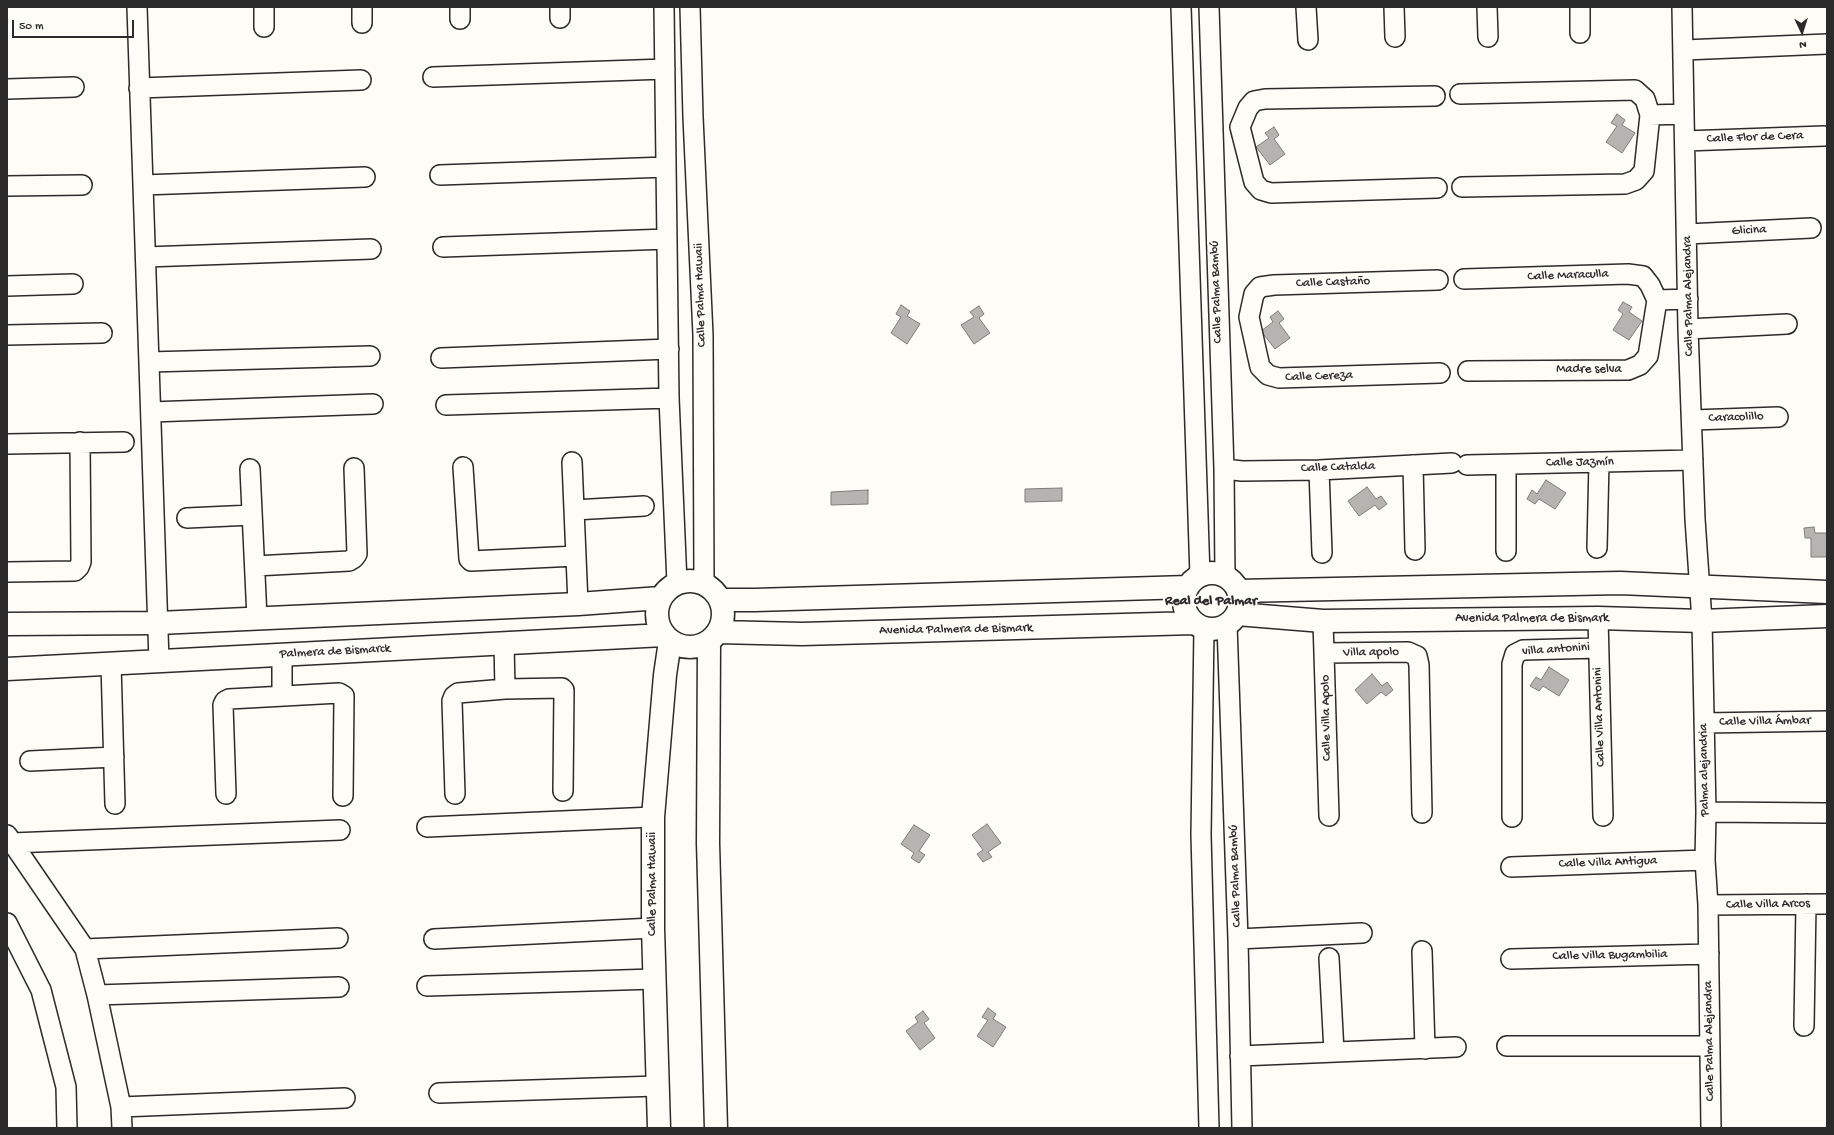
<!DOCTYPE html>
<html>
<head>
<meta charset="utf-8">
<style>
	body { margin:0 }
	#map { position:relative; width:1834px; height:1135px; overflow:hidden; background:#fdfcf7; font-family:"Gochi Hand",sans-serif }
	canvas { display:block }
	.frame { position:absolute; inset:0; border:8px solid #2b2b2b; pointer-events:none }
	.north { position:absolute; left:1782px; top:12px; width:40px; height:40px; -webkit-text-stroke:3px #fdfcf7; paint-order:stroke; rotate:176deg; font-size:11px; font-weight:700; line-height:16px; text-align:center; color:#2b2b2b }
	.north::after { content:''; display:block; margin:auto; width:14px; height:18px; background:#2b2b2b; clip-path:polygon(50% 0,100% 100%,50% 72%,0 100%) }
	.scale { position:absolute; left:12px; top:20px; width:122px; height:18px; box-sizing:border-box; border:2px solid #2b2b2b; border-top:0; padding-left:5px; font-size:12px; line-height:14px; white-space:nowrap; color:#2b2b2b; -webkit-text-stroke:3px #fdfcf7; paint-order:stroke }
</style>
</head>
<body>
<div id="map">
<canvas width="1834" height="1135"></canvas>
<div class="frame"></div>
<div class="north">N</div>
<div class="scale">50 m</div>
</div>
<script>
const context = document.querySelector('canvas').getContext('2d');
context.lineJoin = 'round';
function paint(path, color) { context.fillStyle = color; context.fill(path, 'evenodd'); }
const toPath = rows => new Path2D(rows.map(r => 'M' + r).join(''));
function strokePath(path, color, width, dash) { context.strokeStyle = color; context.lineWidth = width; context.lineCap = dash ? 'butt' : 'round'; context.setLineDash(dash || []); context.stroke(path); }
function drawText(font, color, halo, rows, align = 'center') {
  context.font = font + ' "Gochi Hand",sans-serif'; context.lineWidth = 4; context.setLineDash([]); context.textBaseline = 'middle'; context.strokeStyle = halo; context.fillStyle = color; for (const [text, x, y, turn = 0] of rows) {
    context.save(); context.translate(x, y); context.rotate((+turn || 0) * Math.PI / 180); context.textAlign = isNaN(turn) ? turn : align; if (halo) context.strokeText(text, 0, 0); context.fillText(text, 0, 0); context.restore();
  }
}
const water = toPath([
	[1617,114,1625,120,1622,125,1635,133,1622,153,1606,142,1617,126,1611,123,1617,114],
	[1274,127,1279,135,1274,139,1285,154,1270,165,1256,147,1269,138,1265,133,1274,127],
	[1623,302,1632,307,1629,312,1642,321,1629,340,1613,330,1623,314,1618,310,1623,302],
	[901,305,910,311,907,316,920,324,907,344,891,333,901,317,896,314,901,305],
	[979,306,984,314,979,318,990,333,974,344,961,325,974,317,970,312,979,306],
	[1278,311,1284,319,1279,323,1290,338,1275,349,1261,331,1273,322,1270,317,1278,311],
	[1546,480,1566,493,1555,509,1539,499,1535,504,1527,499,1532,490,1537,494,1546,480],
	[1367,487,1376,499,1381,496,1387,504,1379,510,1375,505,1359,516,1348,501,1367,487],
	[1062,488,1062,501,1025,502,1025,489,1062,488],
	[868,490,868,504,831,505,831,492,868,490],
	[1814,527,1815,533,1827,533,1827,557,1811,557,1811,538,1805,538,1804,528,1814,527],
	[1549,667,1569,680,1559,696,1543,686,1539,691,1530,686,1536,677,1541,680,1549,667],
	[1372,674,1382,686,1387,682,1393,690,1386,696,1381,692,1367,704,1355,690,1372,674],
	[987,824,1001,843,988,852,992,857,983,862,977,854,983,850,972,835,987,824],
	[914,825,930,835,919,851,925,855,919,863,911,858,914,853,901,844,914,825],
	[988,1008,996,1014,993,1019,1006,1027,993,1047,977,1036,988,1020,982,1017,988,1008],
	[923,1011,929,1019,924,1023,935,1038,920,1050,906,1031,918,1022,915,1017,923,1011]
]);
paint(water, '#b5b4b1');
strokePath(water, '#7e7d7b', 1);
const street = toPath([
	[137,7,159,661],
	[264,7,264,27],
	[362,7,362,23],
	[460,7,460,19],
	[560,7,560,18],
	[664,7,669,398,677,583],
	[690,7,693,117,703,335,704,583],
	[1181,7,1200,576],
	[1209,7,1224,469,1225,576],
	[1306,7,1308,40],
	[1394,7,1395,37],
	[1487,7,1488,37],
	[1580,7,1580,33],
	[1682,7,1688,329,1695,519,1702,621,1706,812,1705,860,1708,905,1711,1128],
	[1684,50,1827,44],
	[433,77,665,69],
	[139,88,361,80],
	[7,89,74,87],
	[1460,94,1635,90,1645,99,1650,115,1644,171,1636,180,1625,184,1462,187],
	[1435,96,1265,99,1254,101,1248,108,1240,127,1254,182,1261,190,1271,193,1437,188],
	[1650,115,1684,114],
	[1685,141,1824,136],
	[440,175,666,167],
	[143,185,365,177],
	[7,186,82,185],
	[1687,234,1811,228],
	[443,247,667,239],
	[146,257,371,249],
	[1464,279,1628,274,1643,276,1650,285,1657,300],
	[1438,280,1274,285,1260,287,1254,294,1249,317,1260,367,1268,375,1279,378,1440,373],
	[7,286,73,284],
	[1657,300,1688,299],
	[1688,329,1787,324],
	[7,335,102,333],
	[441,358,669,349],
	[149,362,370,356],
	[1468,371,1628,370,1640,365,1648,356,1657,300],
	[446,405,669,398],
	[151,412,373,404],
	[1693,420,1778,417],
	[7,444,124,442],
	[572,462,578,604],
	[1413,465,1415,550],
	[1467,465,1693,460],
	[463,467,469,559,471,561,576,556],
	[250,469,257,618],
	[1224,469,1242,471,1319,470,1452,463],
	[1319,470,1322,553],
	[574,510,644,506],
	[187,518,252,515],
	[1597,548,1599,462],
	[1506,551,1506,465],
	[255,566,349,561,354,558,357,554,354,468],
	[7,572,75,571,79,567,81,562,80,442],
	[1598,618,1603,816],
	[1323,621,1329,816],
	[1227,625,1238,939,1242,1128],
	[1204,628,1201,835,1209,1128],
	[504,643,505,689],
	[1325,653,1408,652,1417,656,1419,665,1422,813],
	[282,655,282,696],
	[111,664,115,804],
	[1704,723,1827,721],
	[30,761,114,757],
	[226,794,223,705,225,701,229,699,339,693,344,696,343,796],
	[455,794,452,701,454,696,458,693,505,689,562,688,564,690,563,791],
	[1706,812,1827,813],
	[1512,817,1512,664,1515,654,1523,650,1598,648],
	[427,827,653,817],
	[7,835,85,949,97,995,121,1107,122,1128],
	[12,843,340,830],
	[1511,867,1705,860],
	[1708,905,1827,904],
	[7,923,41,990,66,1087,67,1128],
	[434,939,653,928],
	[1238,939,1362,933],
	[85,949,338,938],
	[1422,951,1425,1049],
	[1329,958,1334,1052],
	[1511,959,1709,954],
	[427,986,654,979],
	[97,995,339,987],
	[1804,1026,1806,904],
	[1507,1046,1710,1046],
	[1240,1056,1456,1047],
	[439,1093,657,1086],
	[121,1107,345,1098]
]);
const secondary = toPath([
	'1184 601a28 28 0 1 1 56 0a28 28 0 1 1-56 0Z',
	'657 614a33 33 0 1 1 66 0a33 33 0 1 1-66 0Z',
	[1238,591,1620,583,1827,592],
	[720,600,755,600,1188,587],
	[1237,614,1323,621,1598,618,1702,621,1827,616],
	[7,624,158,623,578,604,660,598],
	[718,632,802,634,1194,623],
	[709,641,708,843,716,1128],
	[7,669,664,635],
	[659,1128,653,928,653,817,665,675,670,641]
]);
strokePath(street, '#2b2b2b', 22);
strokePath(secondary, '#2b2b2b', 25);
strokePath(street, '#fdfcf7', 19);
strokePath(secondary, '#fdfcf7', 22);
drawText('13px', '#2b2b2b', '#fdfcf7', [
	["Calle Flor de Cera",1755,138,-2],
	["Glicina",1749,231,-3],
	["Calle Maraculla",1568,276,-2],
	["Calle Castaño",1333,283,-2],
	["Calle Palma Bambú",1217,292,-92],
	["Calle Palma Hawaii",701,295,-92],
	["Calle Palma Alejandra",1689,296,-91],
	["Madre selva",1589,370],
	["Calle Cereza",1319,377,-2],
	["Caracolillo",1736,418,-2],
	["Calle Jazmín",1580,463,-1],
	["Calle Catalda",1338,468,-2],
	["Avenida Palmera de Bismark",1532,619],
	["Avenida Palmera de Bismark",956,630,-1],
	["villa antonini",1556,650,-4],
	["Palmera de Bismarck",335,652,-3],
	["Villa apolo",1371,653,-1],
	["Calle Villa Antonini",1600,717,-92],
	["Calle Villa Apolo",1327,718,-91],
	["Calle Villa Ámbar",1765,722,-1],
	["Palma alejandria",1705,770,-91],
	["Calle Villa Antigua",1608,863,-2],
	["Calle Palma Bambú",1236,876,-92],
	["Calle Palma Hawaii",653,884,-90],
	["Calle Villa Arcos",1768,905,-1],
	["Calle Villa Bugambilia",1610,956,-1],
	["Calle Palma Alejandra",1710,1041,-91]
]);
drawText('bold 14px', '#2b2b2b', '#fdfcf7', [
	["Real del Palmar",1211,602]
]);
</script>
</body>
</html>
